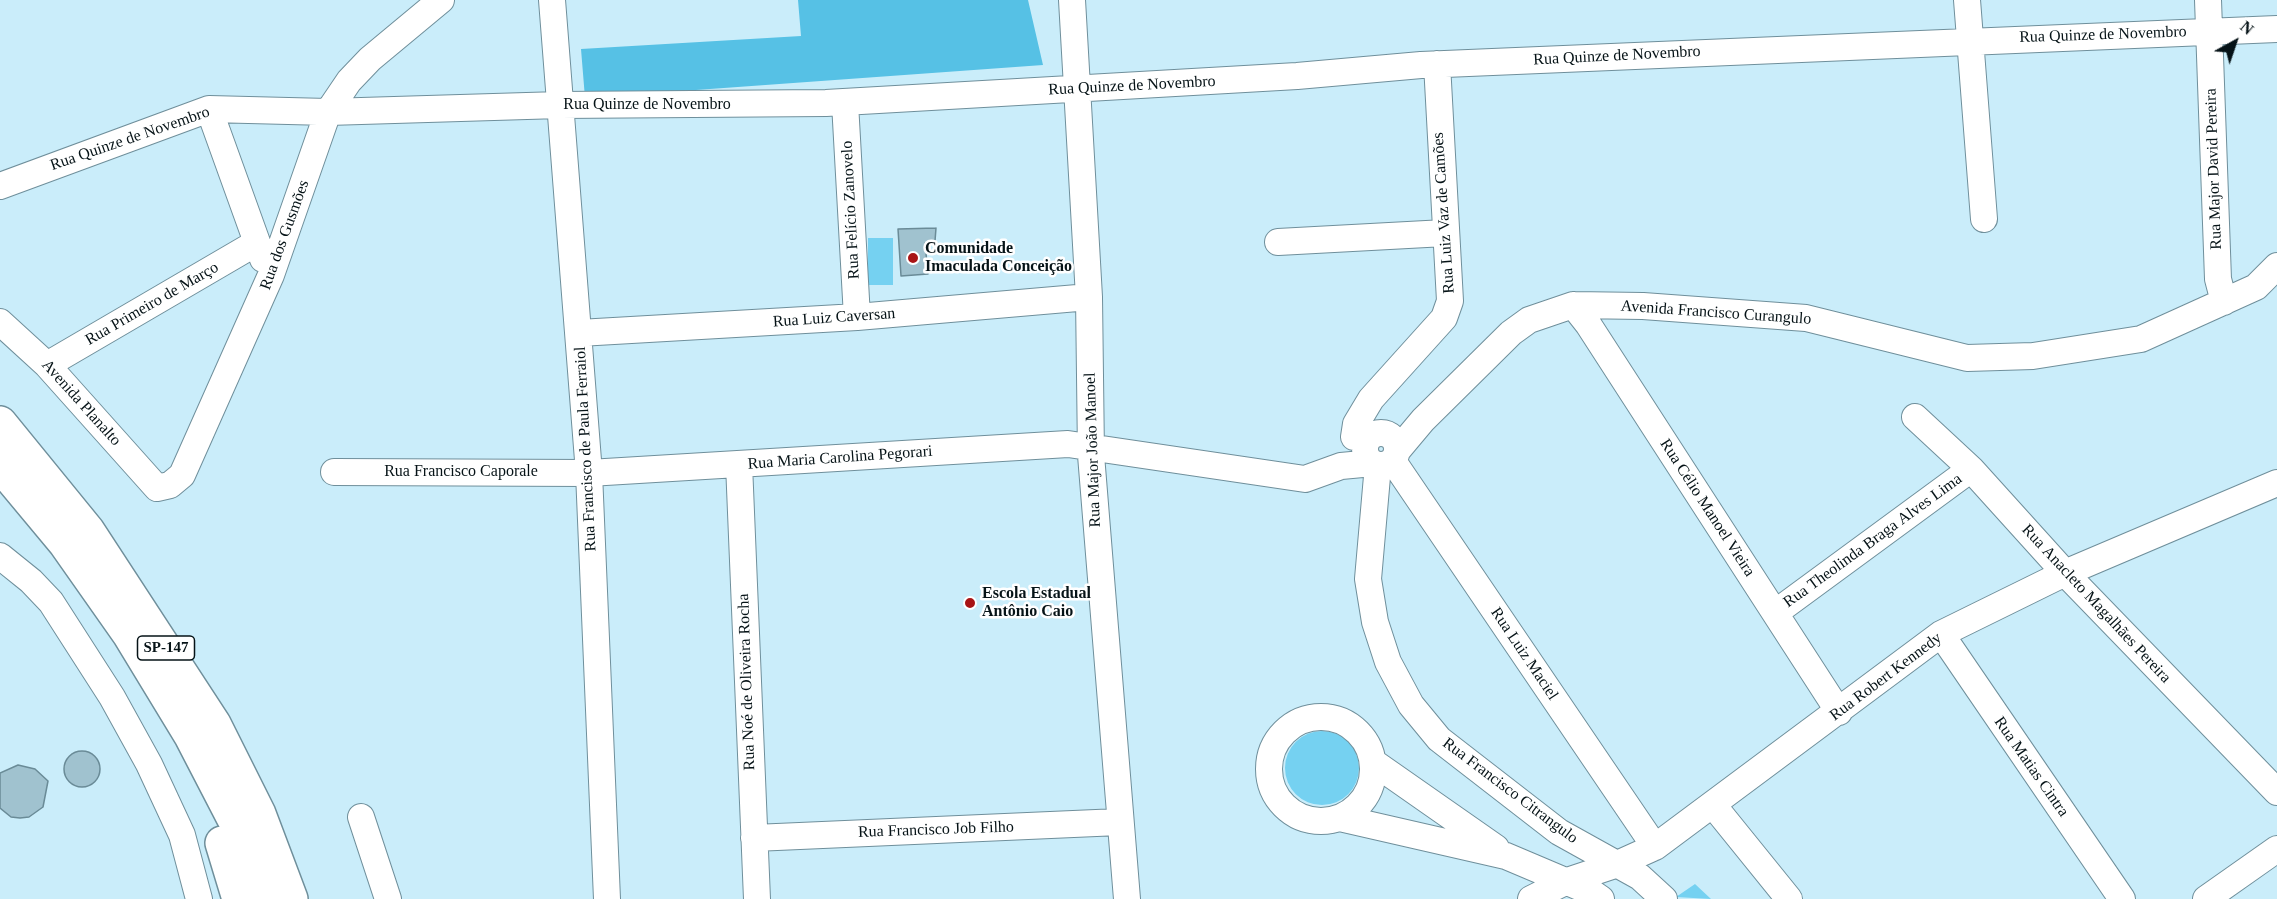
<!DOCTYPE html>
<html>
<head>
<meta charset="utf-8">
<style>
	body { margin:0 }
	#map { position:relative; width:2277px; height:899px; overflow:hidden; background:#caedfa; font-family:Georgia,serif }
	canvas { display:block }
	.north { position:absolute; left:2205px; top:12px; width:60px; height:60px; -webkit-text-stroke:4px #fff; paint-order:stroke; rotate:40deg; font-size:16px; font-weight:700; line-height:24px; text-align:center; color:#061317 }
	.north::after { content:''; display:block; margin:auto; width:21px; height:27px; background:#061317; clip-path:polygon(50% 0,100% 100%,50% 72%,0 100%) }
</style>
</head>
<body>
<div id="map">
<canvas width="2277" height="899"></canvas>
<div class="north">N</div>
</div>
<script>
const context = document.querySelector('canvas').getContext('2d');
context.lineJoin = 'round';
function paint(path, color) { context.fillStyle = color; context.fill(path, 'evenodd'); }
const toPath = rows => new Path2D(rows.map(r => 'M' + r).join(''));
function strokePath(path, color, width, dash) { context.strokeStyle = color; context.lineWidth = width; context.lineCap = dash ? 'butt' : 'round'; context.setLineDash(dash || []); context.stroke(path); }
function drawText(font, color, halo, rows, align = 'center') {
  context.font = font + ' Georgia,serif'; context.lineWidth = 5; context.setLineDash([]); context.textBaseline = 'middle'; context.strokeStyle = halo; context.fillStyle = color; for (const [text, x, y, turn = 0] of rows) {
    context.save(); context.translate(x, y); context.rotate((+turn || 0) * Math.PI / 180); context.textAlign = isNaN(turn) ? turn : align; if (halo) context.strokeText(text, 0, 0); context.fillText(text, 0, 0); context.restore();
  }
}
paint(toPath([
	[868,238,893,238,893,285,868,285],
	'1285 768a37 37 0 1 1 74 0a37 37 0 1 1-74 0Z',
	[1695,884,1711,899,1676,897]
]), '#75d1f1');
paint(toPath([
	[798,0,1028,0,1043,65,585,98,581,49,801,36]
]), '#56c1e5');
const building = toPath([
	[936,228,935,241,925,243,928,274,901,276,898,229,936,228],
	'64 769a18 18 0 1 1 36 0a18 18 0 1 1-36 0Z',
	[18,765,35,769,48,781,43,807,29,817,20,818,11,817,0,808,0,773,18,765]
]);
paint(building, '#a0c2cf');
strokePath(building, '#6a8b97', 1.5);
const minor = toPath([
	[552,0,589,473,607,899],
	[1072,0,1089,297,1091,455,1127,899],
	[1967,0,1984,219],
	[2208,0,2218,279,2224,302],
	[845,103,857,317],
	[209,109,263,259],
	[0,186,209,109,328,112,560,105,826,103,1297,76,1421,65,2277,29],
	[1278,242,1445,233],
	[1573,305,1588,324,1839,712],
	[0,322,47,365,157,488,170,485,182,475,271,275,328,112,349,81,370,59,441,0],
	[579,333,857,317,1089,297],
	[47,365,256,243],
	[1915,417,1971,469,2065,573,2277,792],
	'1365 449a16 16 0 1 1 32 0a16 16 0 1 1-32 0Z',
	[1354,437,1356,424,1371,399,1444,318,1450,301,1437,64],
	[1397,451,1423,420,1511,333,1529,320,1573,305,1643,306,1806,318,1967,358,2033,356,2141,339,2256,287,2277,266],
	[1393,461,1655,847],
	[739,464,757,899],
	[1378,465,1368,579,1375,622,1388,662,1411,705,1439,739,1559,832,1640,877,1664,899],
	[334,472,589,473,1068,444,1305,479,1341,466,1373,463],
	[0,556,31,581,51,602,112,697,149,764,182,835,199,899],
	[1775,613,1971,469],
	[1941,634,2122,899],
	'1269 769a52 52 0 1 1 104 0a52 52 0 1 1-104 0Z',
	[1373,762,1496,848],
	[1713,805,1789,899],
	[361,817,388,899],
	[1340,818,1506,856,1591,892,1601,899],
	[754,838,1119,822],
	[1531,899,1567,881,1615,865,1655,847,1941,634,2065,573,2277,483],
	[2206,899,2277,849]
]);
const highway = toPath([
	[0,423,88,531,214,724,259,814,291,899],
	[0,465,65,543,129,634,191,736,235,821,265,899],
	[222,843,239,899]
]);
strokePath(minor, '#6f8f9b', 28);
strokePath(highway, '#6f8f9b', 36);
strokePath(minor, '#fff', 26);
strokePath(highway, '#fff', 33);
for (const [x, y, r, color] of [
	[913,258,6,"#a81415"],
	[970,603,6,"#a81415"]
]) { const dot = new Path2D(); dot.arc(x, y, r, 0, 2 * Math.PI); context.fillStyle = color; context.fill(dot); strokePath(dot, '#fff', 2); }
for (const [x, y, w] of [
	[166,648,57]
]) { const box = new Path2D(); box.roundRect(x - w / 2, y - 12, w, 24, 4.5); context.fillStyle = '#fff'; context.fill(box); strokePath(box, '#061317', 1.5); }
drawText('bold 15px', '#061317', null, [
	["SP-147",166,648]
]);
drawText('16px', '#061317', '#fff', [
	["Rua Quinze de Novembro",2103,35,-2],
	["Rua Quinze de Novembro",1617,56,-3],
	["Rua Quinze de Novembro",1132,86,-3],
	["Rua Quinze de Novembro",647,105],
	["Rua Quinze de Novembro",130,139,-19],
	["Rua Major David Pereira",2214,169,-92],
	["Rua Felício Zanovelo",851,210,-93],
	["Rua Luiz Vaz de Camões",1444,213,-94],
	["Rua dos Gusmões",285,235,-70],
	["Rua Primeiro de Março",152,304,-30],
	["Avenida Francisco Curangulo",1716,313,4],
	["Rua Luiz Caversan",834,318,-4],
	["Avenida Planalto",81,403,48],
	["Rua Francisco de Paula Ferraiol",586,449,-93],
	["Rua Major João Manoel",1093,450,-92],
	["Rua Maria Carolina Pegorari",840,458,-4],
	["Rua Francisco Caporale",461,472],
	["Rua Célio Manoel Vieira",1707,508,57],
	["Rua Theolinda Braga Alves Lima",1873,541,-36],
	["Rua Anacleto Magalhães Pereira",2096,604,47],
	["Rua Luiz Maciel",1524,654,56],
	["Rua Robert Kennedy",1886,677,-37],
	["Rua Noé de Oliveira Rocha",747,682,-92],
	["Rua Matias Cintra",2031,767,55],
	["Rua Francisco Citrangulo",1510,791,37],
	["Rua Francisco Job Filho",936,830,-2]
]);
drawText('bold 16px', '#061317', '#fff', [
	["Comunidade",925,249],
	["Imaculada Conceição",925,267],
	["Escola Estadual",982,594],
	["Antônio Caio",982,612]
], 'left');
</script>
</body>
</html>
